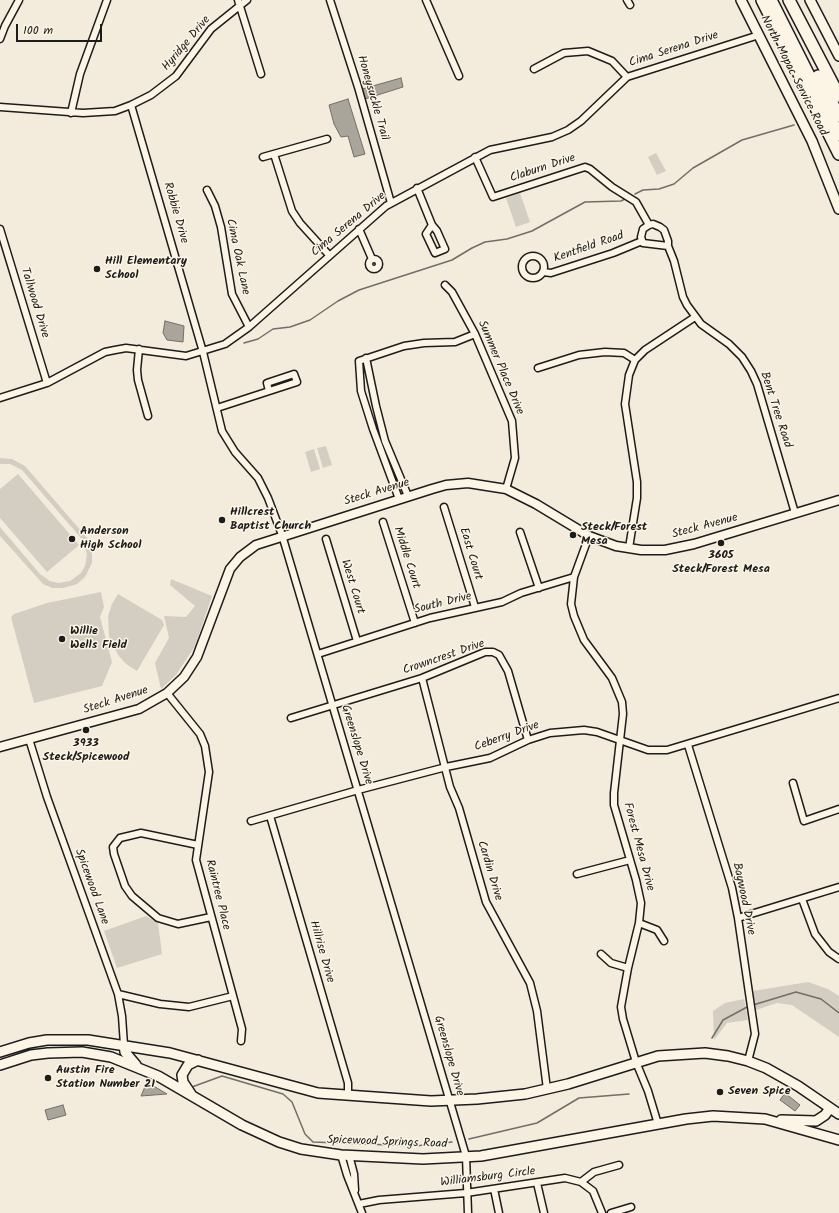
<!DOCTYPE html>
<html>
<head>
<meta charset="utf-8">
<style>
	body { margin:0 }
	#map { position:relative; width:839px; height:1213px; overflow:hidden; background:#f3ecdd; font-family:Kalam,sans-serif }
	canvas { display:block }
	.scale { position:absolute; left:16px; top:24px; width:86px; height:18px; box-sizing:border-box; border:2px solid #1c1c1c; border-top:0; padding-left:5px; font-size:12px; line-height:14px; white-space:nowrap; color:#1c1c1c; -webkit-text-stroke:3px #fcf5e5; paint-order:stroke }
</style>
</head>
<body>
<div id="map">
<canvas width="839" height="1213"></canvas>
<div class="scale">100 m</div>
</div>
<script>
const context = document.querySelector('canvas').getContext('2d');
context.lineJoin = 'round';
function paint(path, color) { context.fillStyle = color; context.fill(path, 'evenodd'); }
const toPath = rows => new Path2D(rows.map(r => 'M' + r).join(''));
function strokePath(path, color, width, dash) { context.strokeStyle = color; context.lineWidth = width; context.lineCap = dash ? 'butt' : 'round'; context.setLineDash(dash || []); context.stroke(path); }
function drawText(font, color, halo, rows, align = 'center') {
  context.font = font + ' Kalam,sans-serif'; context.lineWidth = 3; context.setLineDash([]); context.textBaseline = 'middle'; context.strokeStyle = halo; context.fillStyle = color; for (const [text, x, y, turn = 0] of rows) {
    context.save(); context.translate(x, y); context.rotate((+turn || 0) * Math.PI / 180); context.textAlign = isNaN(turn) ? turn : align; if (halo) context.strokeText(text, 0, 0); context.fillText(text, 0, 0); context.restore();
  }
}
paint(toPath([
	[656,153,666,171,657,175,648,157],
	[520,193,530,222,516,227,506,198],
	[326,446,332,465,323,468,317,448],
	[314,449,320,469,311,472,305,452],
	[0,458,12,459,25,466,88,539,92,548,92,563,85,577,77,584,63,588,52,588,43,584,0,536,0,527,40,574,50,581,58,583,70,581,81,573,85,566,87,554,81,538,22,470,10,464,0,464],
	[18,474,79,545,47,572,0,518,0,489],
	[171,579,212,596,195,646,176,675,161,689,155,663,169,638,164,616,186,617,195,606,170,585],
	[101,592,104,607,100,617,112,662,102,686,34,703,11,617,14,614,47,603],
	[118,594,162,620,164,625,137,671,126,664,118,655,109,636,108,616,112,604],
	[146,916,158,923,162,954,117,968,104,931],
	[808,982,828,989,839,996,839,1037,792,1005,777,1003,756,1010,753,991],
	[744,999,748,1020,727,1023,714,1040,713,1011,725,1003]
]), '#d3cec1');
const water = toPath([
	[401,78,403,87,365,99,362,89,401,78],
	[348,99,365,154,354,157,348,136,341,137,334,124,329,105,348,99],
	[165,321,184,326,183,342,167,340,163,333,165,321],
	[147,1082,167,1094,141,1096,147,1082],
	[785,1093,800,1105,795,1111,780,1100,785,1093],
	[63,1105,66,1115,48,1120,45,1110,63,1105]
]);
paint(water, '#aaa59b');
strokePath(water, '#716e68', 1);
strokePath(toPath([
	[635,194,643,190,659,189,674,184,693,168,742,140,794,125],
	[244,343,258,339,273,329,290,327,310,320,338,301,359,290,452,260,472,248,485,242,507,239,532,231,585,202,621,201,625,199],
	[753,1005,796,992,821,999,839,1013],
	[712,1038,723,1020,749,1006],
	[192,1087,222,1076,283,1094,292,1102,305,1134,313,1142,415,1146,452,1142],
	[469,1139,537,1123,579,1098,629,1094]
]), '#716e68', 1.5);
const minor = toPath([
	[238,0,261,74],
	[330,0,358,87,391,203],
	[426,0,459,76],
	[627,0,630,5],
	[0,39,5,26,19,0],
	[534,69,564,53,588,51,612,61,627,77],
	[131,105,203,352,222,431,235,452,258,478,268,498,282,535,466,1156,468,1213],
	[0,107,83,113,115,111,131,105,151,95,176,76,211,29,247,0],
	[71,113,80,74,107,0],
	[274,154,292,211,300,223,329,255],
	[263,157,327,139],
	[475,157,493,197,585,167,590,169,612,187,636,202,649,225],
	[417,188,432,225,426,234,435,253,445,249,437,231,432,225],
	[207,190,215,206,221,227,232,294,249,327],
	[0,229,47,383],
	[359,229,372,259],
	[668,246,643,243,641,237,643,229,649,225,653,224,660,227,664,230,668,241,668,246,674,261,683,297,687,305,701,324,729,344,742,357,751,371,757,384,795,513],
	'522 267a11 11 0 1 1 22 0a11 11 0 1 1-22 0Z',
	'369 264a5 5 0 1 1 10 0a5 5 0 1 1-10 0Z',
	[543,272,551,273,613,253,642,241],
	[445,285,452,292,475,334,512,421,515,458,506,489],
	[139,349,137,370,138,380,148,416],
	[366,358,376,406,385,441,408,496],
	[538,368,579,355,605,352,624,353,635,360],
	[0,398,47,383,105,352,115,350,126,348,186,356,225,344,249,327,386,206,490,150,552,137,568,130,581,121,627,77,759,35],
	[217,408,297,382,294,374,267,383,269,391],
	[399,499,373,429,361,391,359,361,404,346,424,343,455,342,475,334],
	[444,507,475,607],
	[383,522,415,623],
	[520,532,539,588],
	[589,536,574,577,571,604,574,616,584,640,612,678,622,702,623,714,614,793,614,805,636,880,641,903,639,923,628,968,621,1007,623,1019,636,1062,648,1091,658,1124],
	[326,539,357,641],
	[629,548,637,498,637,482,625,404,629,375,635,360,645,350,695,317],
	[318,654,430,618,502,602,521,593,574,577],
	[422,678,450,787,459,808,486,902,530,983,537,1011,547,1089],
	[167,693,200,734,205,746,209,772,196,860,242,1029,241,1041],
	[291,718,422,678,485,652,493,652,499,655,508,671,528,740],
	[29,739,47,797,118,994,122,1016,124,1045],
	[688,745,732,888,738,918,755,1034,748,1061],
	[793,783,804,821,839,809],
	[270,816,348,1083,348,1095],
	[251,821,358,790,446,767,490,758,528,740,550,733,584,730,597,732,648,750,667,750,839,698],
	[198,845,141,833,120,838,113,847,114,854,125,886,132,896,158,918,178,924,211,917],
	[577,874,630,860],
	[802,899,815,934,829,952,839,959],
	[738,918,839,887],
	[639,923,657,930,664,941],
	[601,954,611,963,628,968],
	[118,994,160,1004,189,1007,233,996],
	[341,1155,347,1175,362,1213],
	[349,1155,354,1174,355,1190],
	[581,1182,594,1172,619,1165],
	[537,1183,544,1213],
	[494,1189,499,1213],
	[359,1204,379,1200,466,1193,565,1178,581,1182,593,1191,602,1213],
	[611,1213,631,1207]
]);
const tertiary = toPath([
	[0,747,139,709,167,693,184,677,197,657,230,569,240,557,256,545,432,489,446,485,468,483,506,489,536,504,589,536,616,546,641,550,665,550,694,544,839,500]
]);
const secondary = toPath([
	[741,0,812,141,839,209],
	[810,0,839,56],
	[124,1045,125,1052,136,1065],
	[0,1052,29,1043,47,1040,88,1040,170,1053,318,1093,431,1101,477,1099,525,1094,568,1084,658,1056,705,1053,728,1056,748,1061,766,1068,798,1086,839,1114],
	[0,1065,31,1055,48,1053,82,1052,111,1057,158,1076,242,1125,279,1142,301,1149,341,1155,423,1159,481,1156,686,1119,713,1116,765,1119,839,1140],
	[191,1094,183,1082,182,1075,188,1065,198,1060],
	[781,1120,816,1121,825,1115,830,1108]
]);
const motorway = toPath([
	[762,0,839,154],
	[771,0,839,135],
	[789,0,839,96],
	[818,76,839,116]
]);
strokePath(minor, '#1c1c1c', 9);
strokePath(tertiary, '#1c1c1c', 11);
strokePath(secondary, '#1c1c1c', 12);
strokePath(motorway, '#1c1c1c', 14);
strokePath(minor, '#fcf5e5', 6);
strokePath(tertiary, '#fcf5e5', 8);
strokePath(secondary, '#fcf5e5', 9);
strokePath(motorway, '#fcf5e5', 11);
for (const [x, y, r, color] of [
	[97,269,4,"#1c1c1c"],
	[222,520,4,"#1c1c1c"],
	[573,535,4,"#1c1c1c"],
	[72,539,4,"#1c1c1c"],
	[721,543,4,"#1c1c1c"],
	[62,639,4,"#1c1c1c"],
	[86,730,4,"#1c1c1c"],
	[48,1078,4,"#1c1c1c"],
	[720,1092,4,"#1c1c1c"]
]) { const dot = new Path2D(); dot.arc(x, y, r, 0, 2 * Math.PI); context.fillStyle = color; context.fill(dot); strokePath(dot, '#fcf5e5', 1.5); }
drawText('12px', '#1c1c1c', '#fcf5e5', [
	["Hyridge Drive",187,44,-50],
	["Cima Serena Drive",674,50,-18],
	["North Mopac Service Road",793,76,63],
	["Honeysuckle Trail",372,98,74],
	["Claburn Drive",543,169,-18],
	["Robbie Drive",175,213,74],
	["Cima Serena Drive",349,225,-40],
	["Kentfield Road",589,248,-19],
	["Cima Oak Lane",237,257,78],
	["Tallwood Drive",34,303,73],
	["Summer Place Drive",500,368,67],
	["Bent Tree Road",775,410,72],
	["Steck Avenue",377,493,-17],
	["Steck Avenue",705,527,-15],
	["East Court",470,554,73],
	["Middle Court",406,558,72],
	["West Court",352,587,73],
	["South Drive",443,604,-14],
	["Crowncrest Drive",444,658,-19],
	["Steck Avenue",116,701,-18],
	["Ceberry Drive",507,737,-20],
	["Greenslope Drive",356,745,73],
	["Forest Mesa Drive",638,847,75],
	["Cardin Drive",489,871,73],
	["Spicewood Lane",91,887,70],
	["Raintree Place",217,895,76],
	["Baywood Drive",743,899,78],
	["Hillrise Drive",321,952,74],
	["Greenslope Drive",448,1056,74],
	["Spicewood Springs Road",387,1143,2],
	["Williamsburg Circle",488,1178,-7]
]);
drawText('bold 12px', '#1c1c1c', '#fcf5e5', [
	["Hill Elementary",105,262],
	["School",105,276],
	["Hillcrest",230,513],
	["Baptist Church",230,527],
	["Steck/Forest",581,528],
	["Mesa",581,542],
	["Anderson",80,532],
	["High School",80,546],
	["3605",721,556,"center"],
	["Steck/Forest Mesa",721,570,"center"],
	["Willie",70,632],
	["Wells Field",70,646],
	["3933",86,744,"center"],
	["Steck/Spicewood",86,758,"center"],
	["Austin Fire",56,1071],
	["Station Number 21",56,1085],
	["Seven Spice",728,1092]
], 'left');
</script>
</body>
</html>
